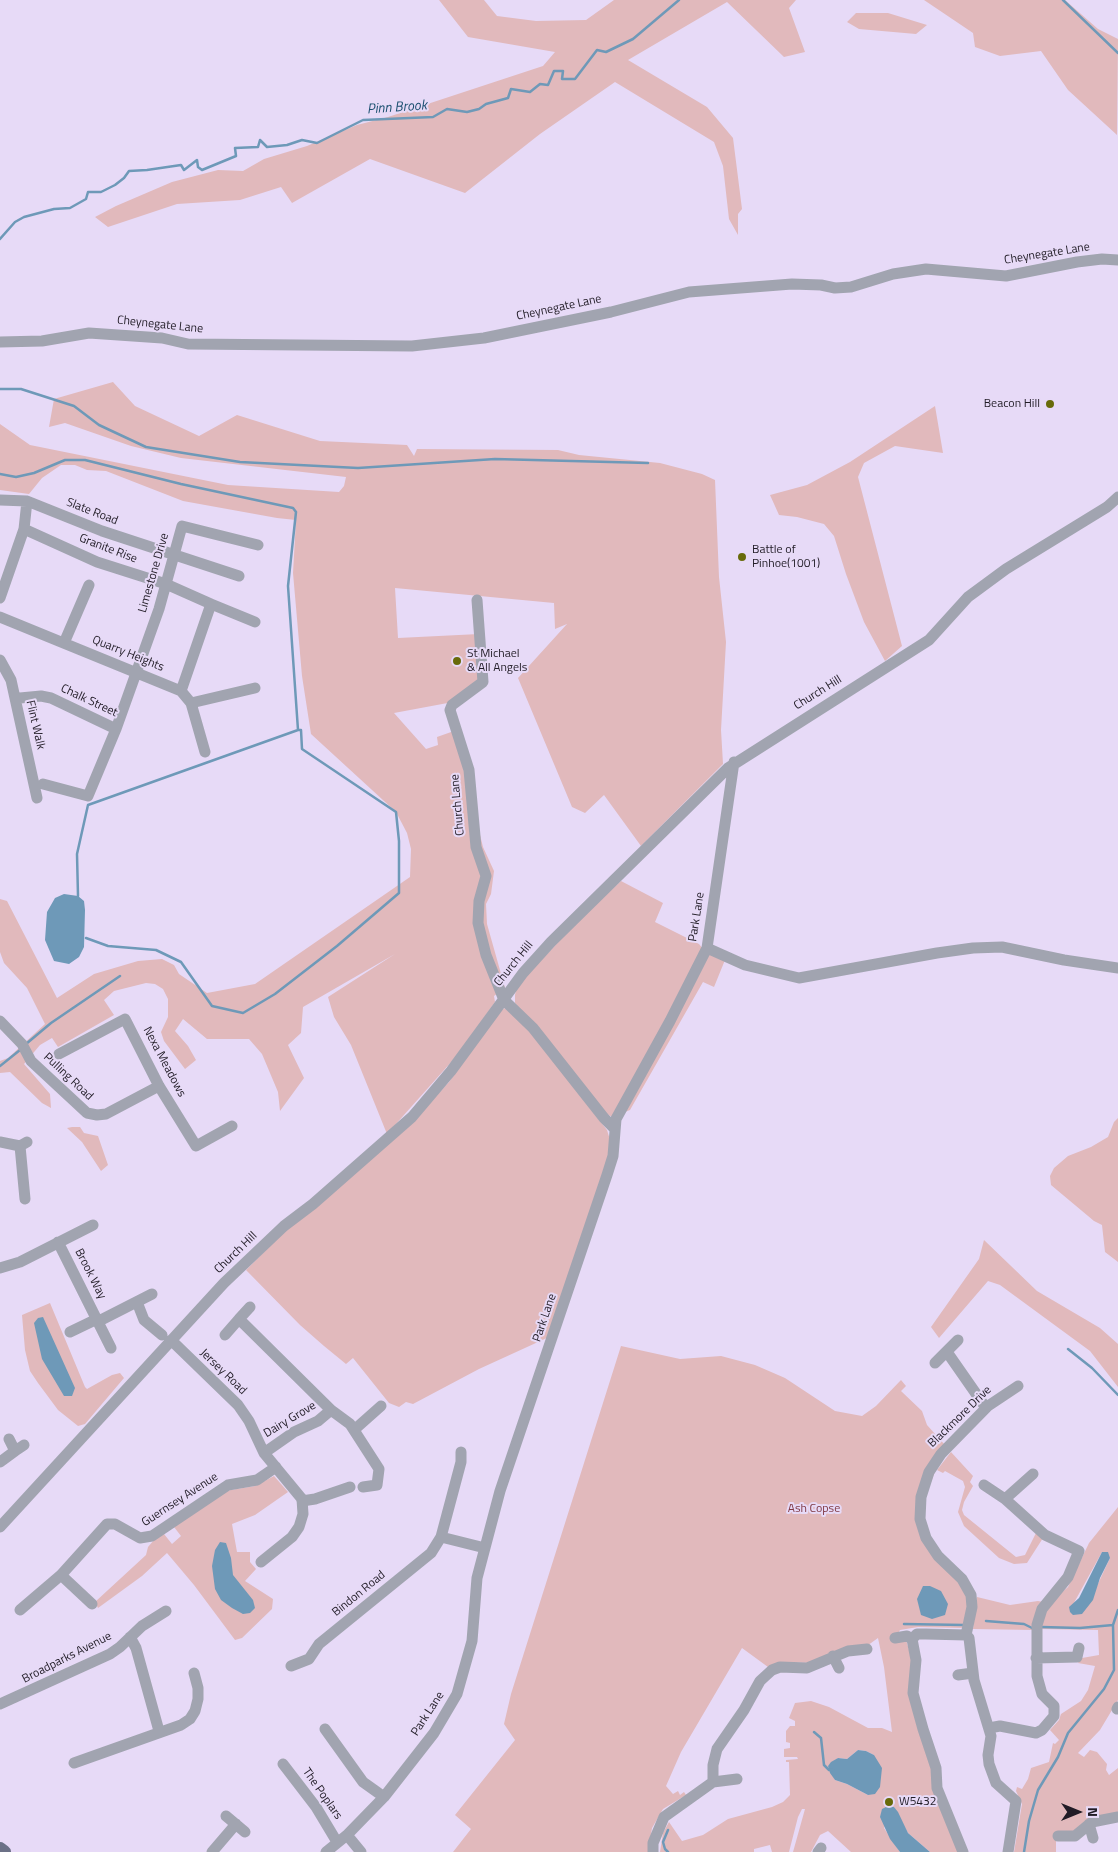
<!DOCTYPE html>
<html>
<head>
<meta charset="utf-8">
<style>
	body { margin:0 }
	#map { position:relative; width:1118px; height:1852px; overflow:hidden; background:#e7daf7; font-family:"Titillium Web",sans-serif }
	canvas { display:block }
	.north { position:absolute; left:1053px; top:1787px; width:50px; height:50px; -webkit-text-stroke:4px #e7daf7; paint-order:stroke; rotate:90deg; font-size:14px; font-weight:700; line-height:20px; text-align:center; color:#211c26 }
	.north::after { content:''; display:block; margin:auto; width:18px; height:22px; background:#211c26; clip-path:polygon(50% 0,100% 100%,50% 72%,0 100%) }
</style>
</head>
<body>
<div id="map">
<canvas width="1118" height="1852"></canvas>
<div class="north">N</div>
</div>
<script>
const context = document.querySelector('canvas').getContext('2d');
context.lineJoin = 'round';
function paint(path, color) { context.fillStyle = color; context.fill(path, 'evenodd'); }
const toPath = rows => new Path2D(rows.map(r => 'M' + r).join(''));
function strokePath(path, color, width, dash) { context.strokeStyle = color; context.lineWidth = width; context.lineCap = dash ? 'butt' : 'round'; context.setLineDash(dash || []); context.stroke(path); }
function drawText(font, color, halo, rows, align = 'center') {
  context.font = font + ' "Titillium Web",sans-serif'; context.lineWidth = 4; context.setLineDash([]); context.textBaseline = 'middle'; context.strokeStyle = halo; context.fillStyle = color; for (const [text, x, y, turn = 0] of rows) {
    context.save(); context.translate(x, y); context.rotate((+turn || 0) * Math.PI / 180); context.textAlign = isNaN(turn) ? turn : align; if (halo) context.strokeText(text, 0, 0); context.fillText(text, 0, 0); context.restore();
  }
}
paint(toPath([
	[439,0,484,0,497,16,536,21,586,20,614,0,796,0,789,8,805,52,784,57,727,2,628,60,707,107,733,138,742,209,738,214,738,235,729,219,723,166,714,142,615,82,540,134,465,193,370,159,292,203,281,187,240,200,177,204,108,227,95,217,116,206,172,182,218,170,243,171,264,159,307,146,357,125,388,117,543,66,555,52,468,37],
	[924,0,1065,0,1098,29,1118,39,1117,135,1068,90,1041,51,1000,56,975,47,973,33],
	[856,13,888,13,927,25,916,34,859,29,847,22],
	[113,382,135,406,199,436,237,415,320,441,407,445,414,456,417,449,558,450,579,455,660,463,702,474,715,480,719,577,726,642,721,730,723,764,641,846,604,795,585,813,572,807,518,678,567,624,555,629,554,603,395,588,398,638,479,634,483,682,453,702,394,713,426,749,438,745,437,737,454,731,483,847,494,871,491,894,486,904,487,924,505,988,494,996,495,1002,461,1051,387,1134,351,1045,334,1017,328,997,395,954,303,1007,301,1033,288,1045,304,1078,280,1111,278,1092,262,1054,249,1039,207,1039,183,1019,175,1031,188,1046,196,1060,185,1069,164,1041,161,1032,168,1017,168,999,163,989,155,984,146,983,114,991,104,1000,114,1015,58,1047,52,1038,40,1045,24,1064,50,1094,51,1108,42,1103,10,1072,0,1073,0,1061,8,1058,45,1024,27,988,4,963,0,952,0,899,7,901,57,998,94,974,138,961,162,959,174,965,179,974,207,993,255,984,410,877,411,849,407,833,396,812,311,734,302,676,293,573,296,520,277,518,183,501,106,471,87,470,75,465,61,465,42,478,29,494,0,490,0,424,30,445,228,485,339,492,344,486,346,477,181,458,131,446,65,423,49,427,54,399],
	[935,406,943,453,895,446,864,463,858,477,902,646,885,661,864,622,846,574,834,536,824,524,797,517,779,515,770,495,807,485,850,462],
	[621,881,663,903,655,922,699,944,703,949,725,960,714,987,703,982,630,1110,612,1117,599,1109,515,1003,515,995,517,986,579,920],
	[505,1008,530,1031,607,1130,611,1143,609,1156,549,1337,479,1369,413,1404,406,1402,399,1407,389,1403,353,1358,346,1364,324,1346,300,1325,246,1270,280,1236,406,1129,449,1082,500,1011],
	[1118,1118,1118,1262,1105,1252,1102,1225,1094,1221,1051,1185,1050,1176,1054,1168,1068,1156,1091,1147,1108,1137,1114,1122],
	[72,1127,80,1127,84,1133,98,1136,108,1165,101,1171,82,1142,67,1128],
	[984,1240,1037,1291,1100,1328,1118,1344,1118,1387,1090,1351,1000,1285,988,1281,939,1338,931,1327,979,1259],
	[50,1303,85,1387,87,1389,112,1375,120,1373,124,1378,85,1424,78,1426,58,1410,38,1383,30,1371,25,1350,22,1315],
	[621,1346,680,1359,721,1356,755,1365,785,1378,835,1411,862,1416,876,1406,901,1380,906,1386,901,1391,922,1411,927,1425,945,1445,917,1519,969,1596,965,1628,918,1627,900,1630,894,1641,906,1640,913,1663,911,1689,960,1852,930,1852,908,1833,894,1807,884,1828,900,1852,851,1852,828,1831,820,1835,811,1852,793,1852,805,1809,802,1809,798,1817,789,1852,772,1852,770,1845,754,1849,754,1852,660,1852,663,1833,669,1822,682,1841,703,1835,728,1819,772,1807,783,1802,790,1795,789,1762,786,1762,786,1760,798,1759,797,1757,784,1757,784,1749,790,1748,790,1743,786,1742,786,1731,790,1726,795,1726,795,1721,789,1718,795,1703,811,1701,829,1707,868,1728,882,1728,892,1732,884,1667,878,1638,864,1648,812,1663,783,1662,768,1667,742,1648,681,1752,666,1786,673,1794,678,1791,680,1795,684,1792,686,1795,663,1809,652,1828,648,1852,453,1852,471,1829,455,1815,515,1740,504,1724,511,1694],
	[858,1750,866,1751,874,1755,868,1795,847,1784,835,1780,828,1766,838,1758,847,1759],
	[951,1452,973,1476,970,1482,973,1486,964,1502,962,1510,964,1515,1016,1557,1025,1555,1036,1533,1043,1538,1027,1563,1014,1564,999,1558,964,1526,958,1512,965,1487,963,1481,945,1471,943,1473,937,1470],
	[274,1476,288,1492,255,1515,232,1524,237,1552,250,1552,250,1562,256,1569,245,1581,273,1599,272,1609,242,1638,235,1640,194,1585,167,1553,142,1576,98,1608,95,1602,146,1555,148,1547,154,1540,164,1534,172,1544,181,1536,174,1527,225,1491,255,1486],
	[1118,1507,1118,1700,1100,1730,1078,1753,1084,1757,1090,1750,1097,1752,1107,1764,1106,1770,1109,1775,1118,1768,1118,1813,1078,1830,1056,1834,1056,1852,1014,1852,1022,1804,1016,1791,1017,1787,1022,1789,1028,1779,1031,1768,1049,1762,1053,1743,1055,1744,1059,1740,1050,1730,1059,1720,1061,1714,1081,1701,1088,1690,1095,1666,1078,1663,1082,1658,1099,1655,1098,1630,1040,1629,1041,1622,1051,1602,1068,1587,1089,1543],
	[1102,1552,1110,1558,1096,1588,1070,1610],
	[977,1597,1010,1605,1038,1601,1043,1602,1033,1630,973,1629]
]), '#e1b9bc');
paint(toPath([
	[64,894,78,896,84,901,85,910,84,947,79,957,69,964,54,961,45,940,47,912,55,898],
	[43,1317,75,1388,72,1396,64,1396,42,1359,34,1323,38,1318],
	[220,1542,226,1543,231,1558,233,1575,253,1600,255,1608,250,1613,243,1614,232,1608,221,1600,215,1589,212,1566,215,1550],
	[1102,1552,1108,1552,1110,1558,1100,1578,1093,1600,1082,1614,1073,1615,1070,1612,1069,1607,1079,1598],
	[923,1586,930,1586,941,1591,948,1604,945,1615,932,1619,921,1615,917,1599],
	[858,1750,866,1751,874,1755,882,1768,880,1787,875,1794,868,1795,847,1784,835,1780,830,1773,828,1766,831,1762,838,1758,847,1759],
	[888,1806,894,1807,898,1812,908,1833,930,1852,900,1852,890,1839,880,1817,882,1809]
]), '#6e99b8');
strokePath(toPath([
	[1063,0,1118,53],
	[0,239,15,222,24,217,54,209,70,208,86,199,88,192,101,192,115,185,124,178,129,171,147,170,181,165,184,170,197,160,198,167,202,170,236,156,235,148,258,147,260,140,267,147,287,145,302,140,317,143,363,120,433,117,447,109,467,112,479,109,486,104,508,98,511,89,530,92,540,84,548,85,554,71,563,71,562,79,575,79,597,50,606,52,633,39,679,0],
	[0,389,21,389,74,406,99,425,146,447,240,462,358,468,495,459,648,463],
	[0,474,16,477,34,473,65,460,85,460,181,484,293,508,296,512,288,586,298,730,301,730,302,749,396,812,399,841,399,893,337,946,275,994,243,1013,212,1006,181,962,156,950,108,946,86,938],
	[78,896,77,854,88,805,298,730],
	[26,1044,51,1023,120,976],
	[0,1066,20,1050],
	[1068,1349,1092,1368,1118,1395],
	[986,1621,1024,1624,1032,1628],
	[904,1624,964,1625],
	[1041,1627,1080,1628,1113,1625],
	[814,1732,821,1738,824,1765,829,1770,833,1770],
	[668,1830,663,1842,665,1849,668,1852],
	[1024,1852,1029,1821,1038,1790,1058,1757,1068,1733,1104,1689,1114,1670,1113,1625,1118,1610]
]), '#6e99b8', 2.5);
strokePath(toPath([
	[0,342,42,341,89,333,162,338,188,344,412,346,484,338,611,312,689,292,792,284,821,285,835,288,851,287,893,274,926,269,1006,276,1077,262,1102,259,1118,260],
	[0,500,27,501,102,531,239,576],
	[24,529,97,562,166,584,211,604],
	[0,598,24,529,27,501],
	[477,600,483,682,452,705,450,710,469,770,476,847,486,876,479,901,478,923,486,955,504,1000,533,1028,604,1118,615,1129],
	[0,617,181,691,191,703,205,752],
	[64,643,89,585],
	[0,660,11,680,37,798],
	[181,691,211,604,255,622],
	[20,698,41,696,51,698,116,729],
	[191,703,255,688],
	[43,784,88,796,116,729,159,609,182,526,258,545],
	[707,948,745,965,799,978,937,953,973,948,1002,947,1064,960,1118,968],
	[0,1021,22,1044,31,1061,87,1113,97,1115,106,1114,159,1086],
	[59,1054,125,1019,159,1086,196,1146,232,1126],
	[0,1142,20,1146,27,1142],
	[20,1146,25,1199],
	[58,1242,111,1348],
	[0,1268,20,1262,93,1225],
	[137,1302,144,1320,162,1335],
	[239,1319,250,1307],
	[99,1321,152,1294],
	[70,1332,97,1319],
	[225,1335,239,1319,331,1410,350,1424,379,1469,377,1485,363,1487],
	[171,1340,238,1405,249,1421,264,1453,302,1499,303,1514,299,1527,292,1537,261,1562],
	[947,1352,986,1408],
	[935,1363,958,1340],
	[354,1430,381,1406],
	[9,1439,15,1451,24,1445],
	[264,1453,294,1432,318,1421,331,1410],
	[0,1462,15,1451],
	[984,1485,1005,1499,1045,1535,1079,1551,1068,1577,1042,1609,1037,1625,1037,1676,1042,1694,1054,1706,1054,1716,1042,1730,1036,1733,1000,1726,989,1728],
	[1005,1499,1033,1474],
	[302,1501,315,1499,350,1487],
	[0,1527,224,1283,284,1226,313,1204,412,1117,451,1071,523,973,551,942,728,768,929,640,968,597,1006,569,1107,507,1118,497],
	[441,1537,461,1462,461,1452],
	[61,1575,92,1604],
	[20,1610,61,1575,107,1524,115,1524,140,1538,152,1536,228,1485,257,1480,276,1467],
	[966,1635,972,1607,971,1595,962,1579,938,1556,926,1538,920,1519,921,1497,929,1472,941,1454,988,1406,1018,1386],
	[130,1637,136,1648,159,1731],
	[895,1638,907,1636,912,1639],
	[912,1639,917,1634,926,1634,966,1635,969,1638,974,1680,991,1736,988,1755,989,1764,996,1783,1016,1801,1008,1852],
	[912,1639,916,1660,913,1693,923,1729,936,1768,937,1788,963,1852],
	[833,1656,839,1668],
	[1036,1658,1077,1657,1079,1648],
	[291,1666,309,1659,319,1644,431,1553,441,1537,485,1548],
	[958,1675,973,1673],
	[0,1704,110,1654,120,1647,142,1626,166,1611],
	[1117,1709,1118,1707],
	[325,1729,363,1782,384,1797],
	[74,1763,181,1725,190,1719,195,1711,198,1699,198,1688,194,1673],
	[283,1764,316,1807,337,1842],
	[713,1782,737,1779],
	[226,1816,245,1832],
	[1089,1824,1093,1838],
	[347,1835,361,1852],
	[1058,1836,1075,1836,1092,1822,1118,1817],
	[212,1852,236,1824],
	[326,1852,347,1835,384,1797,434,1733,457,1694,472,1641,477,1578,500,1491,607,1175,613,1156,616,1119,670,1021,707,948,734,762],
	[653,1852,653,1843,664,1817,713,1782,713,1765,717,1749,744,1710,760,1681,772,1670,780,1667,807,1668,848,1651,867,1649],
	[818,1852,821,1848]
]), '#a1a4b0', 11);
strokePath(toPath([
	[0,1849,4,1852]
]), '#6c7187', 14);
for (const [x, y, r, color] of [
	[1050,404,5,"#686a0a"],
	[742,557,5,"#686a0a"],
	[457,661,5,"#686a0a"],
	[889,1802,5,"#686a0a"]
]) { const dot = new Path2D(); dot.arc(x, y, r, 0, 2 * Math.PI); context.fillStyle = color; context.fill(dot); strokePath(dot, '#e7daf7', 2); }
drawText('12px', '#211c26', '#e7daf7', [
	["Cheynegate Lane",1047,254,-9],
	["Cheynegate Lane",559,308,-12],
	["Cheynegate Lane",160,325,6],
	["Slate Road",92,512,21],
	["Granite Rise",108,549,21],
	["Limestone Drive",154,573,-74],
	["Quarry Heights",128,654,22],
	["Church Hill",818,693,-32],
	["Chalk Street",89,701,25],
	["Flint Walk",35,725,77],
	["Church Lane",458,805,-95],
	["Park Lane",697,917,-81],
	["Church Hill",514,964,-51],
	["Nexa Meadows",164,1062,62],
	["Pulling Road",68,1077,43],
	["Church Hill",236,1253,-44],
	["Brook Way",90,1274,63],
	["Park Lane",545,1318,-71],
	["Jersey Road",223,1372,44],
	["Blackmore Drive",960,1417,-44],
	["Dairy Grove",290,1420,-31],
	["Guernsey Avenue",180,1500,-33],
	["Bindon Road",359,1594,-39],
	["Broadparks Avenue",67,1658,-27],
	["Park Lane",428,1714,-57],
	["The Poplars",322,1794,55]
]);
drawText('12px', '#211c26', '#e7daf7', [
	["Beacon Hill",1040,404,"right"],
	["Battle of",752,550],
	["Pinhoe(1001)",752,564],
	["St Michael",467,654],
	["& All Angels",467,668],
	["W5432",899,1802]
], 'left');
drawText('12px', '#7f3944', '#e7daf7', [
	["Ash Copse",814,1509]
]);
drawText('italic 14px', '#1b4f70', '#e7daf7', [
	["Pinn Brook",397,108,-4]
]);
</script>
</body>
</html>
